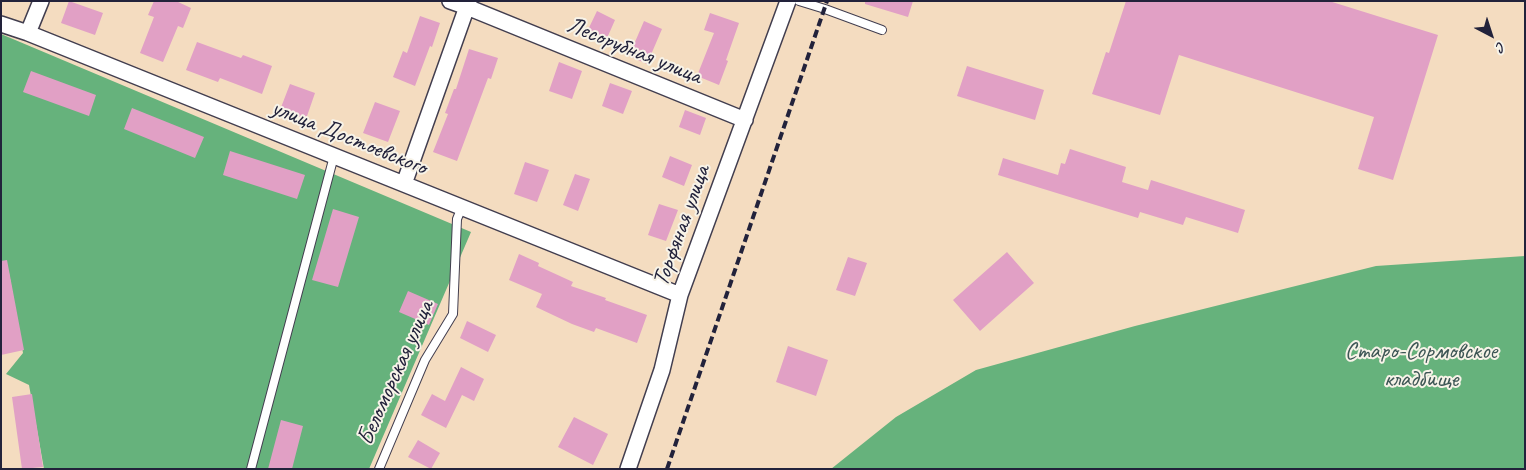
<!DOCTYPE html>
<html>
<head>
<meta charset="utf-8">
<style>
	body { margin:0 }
	#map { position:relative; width:1526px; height:470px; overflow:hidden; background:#f4dcc0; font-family:Caveat,sans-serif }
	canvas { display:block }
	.frame { position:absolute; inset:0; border:2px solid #22223b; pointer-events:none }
	.north { position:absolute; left:1466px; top:10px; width:50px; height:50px; -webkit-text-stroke:4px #f7f3e8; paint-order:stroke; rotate:140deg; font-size:14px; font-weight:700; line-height:20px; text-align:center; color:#22223b }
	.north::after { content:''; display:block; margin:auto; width:18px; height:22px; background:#22223b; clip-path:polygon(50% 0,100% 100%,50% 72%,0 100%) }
</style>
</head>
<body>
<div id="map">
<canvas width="1526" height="470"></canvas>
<div class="frame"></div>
<div class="north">С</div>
</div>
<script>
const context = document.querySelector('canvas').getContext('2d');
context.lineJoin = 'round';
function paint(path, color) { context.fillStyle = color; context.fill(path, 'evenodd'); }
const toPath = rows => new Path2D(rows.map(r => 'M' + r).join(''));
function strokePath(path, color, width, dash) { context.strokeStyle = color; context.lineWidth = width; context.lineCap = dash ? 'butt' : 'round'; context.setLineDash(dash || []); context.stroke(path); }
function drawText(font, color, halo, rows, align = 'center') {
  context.font = font + ' Caveat,sans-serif'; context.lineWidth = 4; context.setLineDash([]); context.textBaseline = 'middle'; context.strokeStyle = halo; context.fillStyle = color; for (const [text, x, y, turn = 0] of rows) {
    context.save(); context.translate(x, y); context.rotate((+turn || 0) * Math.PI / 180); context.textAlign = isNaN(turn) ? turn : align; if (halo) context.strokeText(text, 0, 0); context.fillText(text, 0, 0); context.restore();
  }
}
paint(toPath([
	[1,34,471,232,369,469,44,469,29,385,6,374,23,353,9,273,1,271],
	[1525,256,1525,469,831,469,896,417,976,370,1135,326,1376,266]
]), '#66b27c');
paint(toPath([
	[69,1,103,13,95,35,61,23],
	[154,1,176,1,191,8,183,28,178,26,163,62,140,53,154,17,148,15],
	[865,1,913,1,908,17,865,4],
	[1126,1,1329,1,1438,35,1393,180,1358,169,1374,117,1179,55,1160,115,1092,94,1106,52,1109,53],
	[597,11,615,20,604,45,585,36],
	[710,13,739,23,726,60,728,61,719,85,697,76,714,33,704,30],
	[420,16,440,23,432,47,430,46,415,86,393,77,403,51,407,53],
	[644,21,662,29,647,64,629,56],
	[197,42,241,58,243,55,272,66,262,94,220,78,218,82,186,70],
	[469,49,498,58,491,79,488,78,457,161,433,152,448,114,445,113,454,89,456,89],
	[559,62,582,71,572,99,549,91],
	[967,66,1044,90,1035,120,957,96],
	[31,71,96,95,89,116,23,92],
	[610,83,632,91,623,114,602,106],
	[290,84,315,93,306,119,280,110],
	[375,102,400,111,388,142,363,133],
	[132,108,204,137,195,158,124,129],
	[685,110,706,118,700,135,679,127],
	[1070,149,1126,167,1122,182,1148,190,1151,180,1245,210,1238,233,1186,217,1183,225,1140,212,1138,218,998,175,1003,158,1058,175,1061,163,1065,164],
	[230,151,305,175,297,199,223,175],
	[670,156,692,165,684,186,662,177],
	[525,162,549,170,537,202,514,194],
	[575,174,590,179,578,211,563,205],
	[659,204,678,210,666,241,648,235],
	[333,209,359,217,338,287,312,280],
	[1007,252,1034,283,980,331,953,300],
	[519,254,539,263,538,266,573,282,571,286,606,298,605,300,647,315,637,343,596,328,594,332,572,324,536,307,542,294,509,280],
	[848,257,867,263,855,296,836,290],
	[7,260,24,350,1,355,1,261],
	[408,291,438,304,429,325,399,312],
	[467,321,496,335,488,352,460,338],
	[788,346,828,360,816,396,776,382],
	[461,367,484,379,474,401,462,395,446,428,421,415,432,394,445,401],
	[32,394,43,467,22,469,12,397],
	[574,417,608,434,593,465,558,447],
	[281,420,303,426,292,469,268,469],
	[418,440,440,453,431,469,408,457]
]), '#e1a0c5');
const service = toPath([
	[799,1,825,9,882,30],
	[251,469,334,156],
	[379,469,425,360,453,314,457,219,462,207]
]);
const minor = toPath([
	[450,1,467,7,745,120],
	[1,24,28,33,680,295],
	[28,33,41,1],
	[404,184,469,1],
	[628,469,662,370,680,295,788,1]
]);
strokePath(service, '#423e4f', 10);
strokePath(minor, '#423e4f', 18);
strokePath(service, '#fff', 8);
strokePath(minor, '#fff', 15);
strokePath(toPath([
	[667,469,827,1]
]), '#22223b', 4, [8, 4]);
drawText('24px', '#22223b', '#f7f3e8', [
	["Лесорубная улица",634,51,22],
	["улица Достоевского",349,138,22],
	["Торфяная улица",682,226,-70],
	["Беломорская улица",396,373,-66]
]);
drawText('24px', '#3d5655', '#f7f3e8', [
	["Старо-Сормовское",1421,352],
	["кладбище",1421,380]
]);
</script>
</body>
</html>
